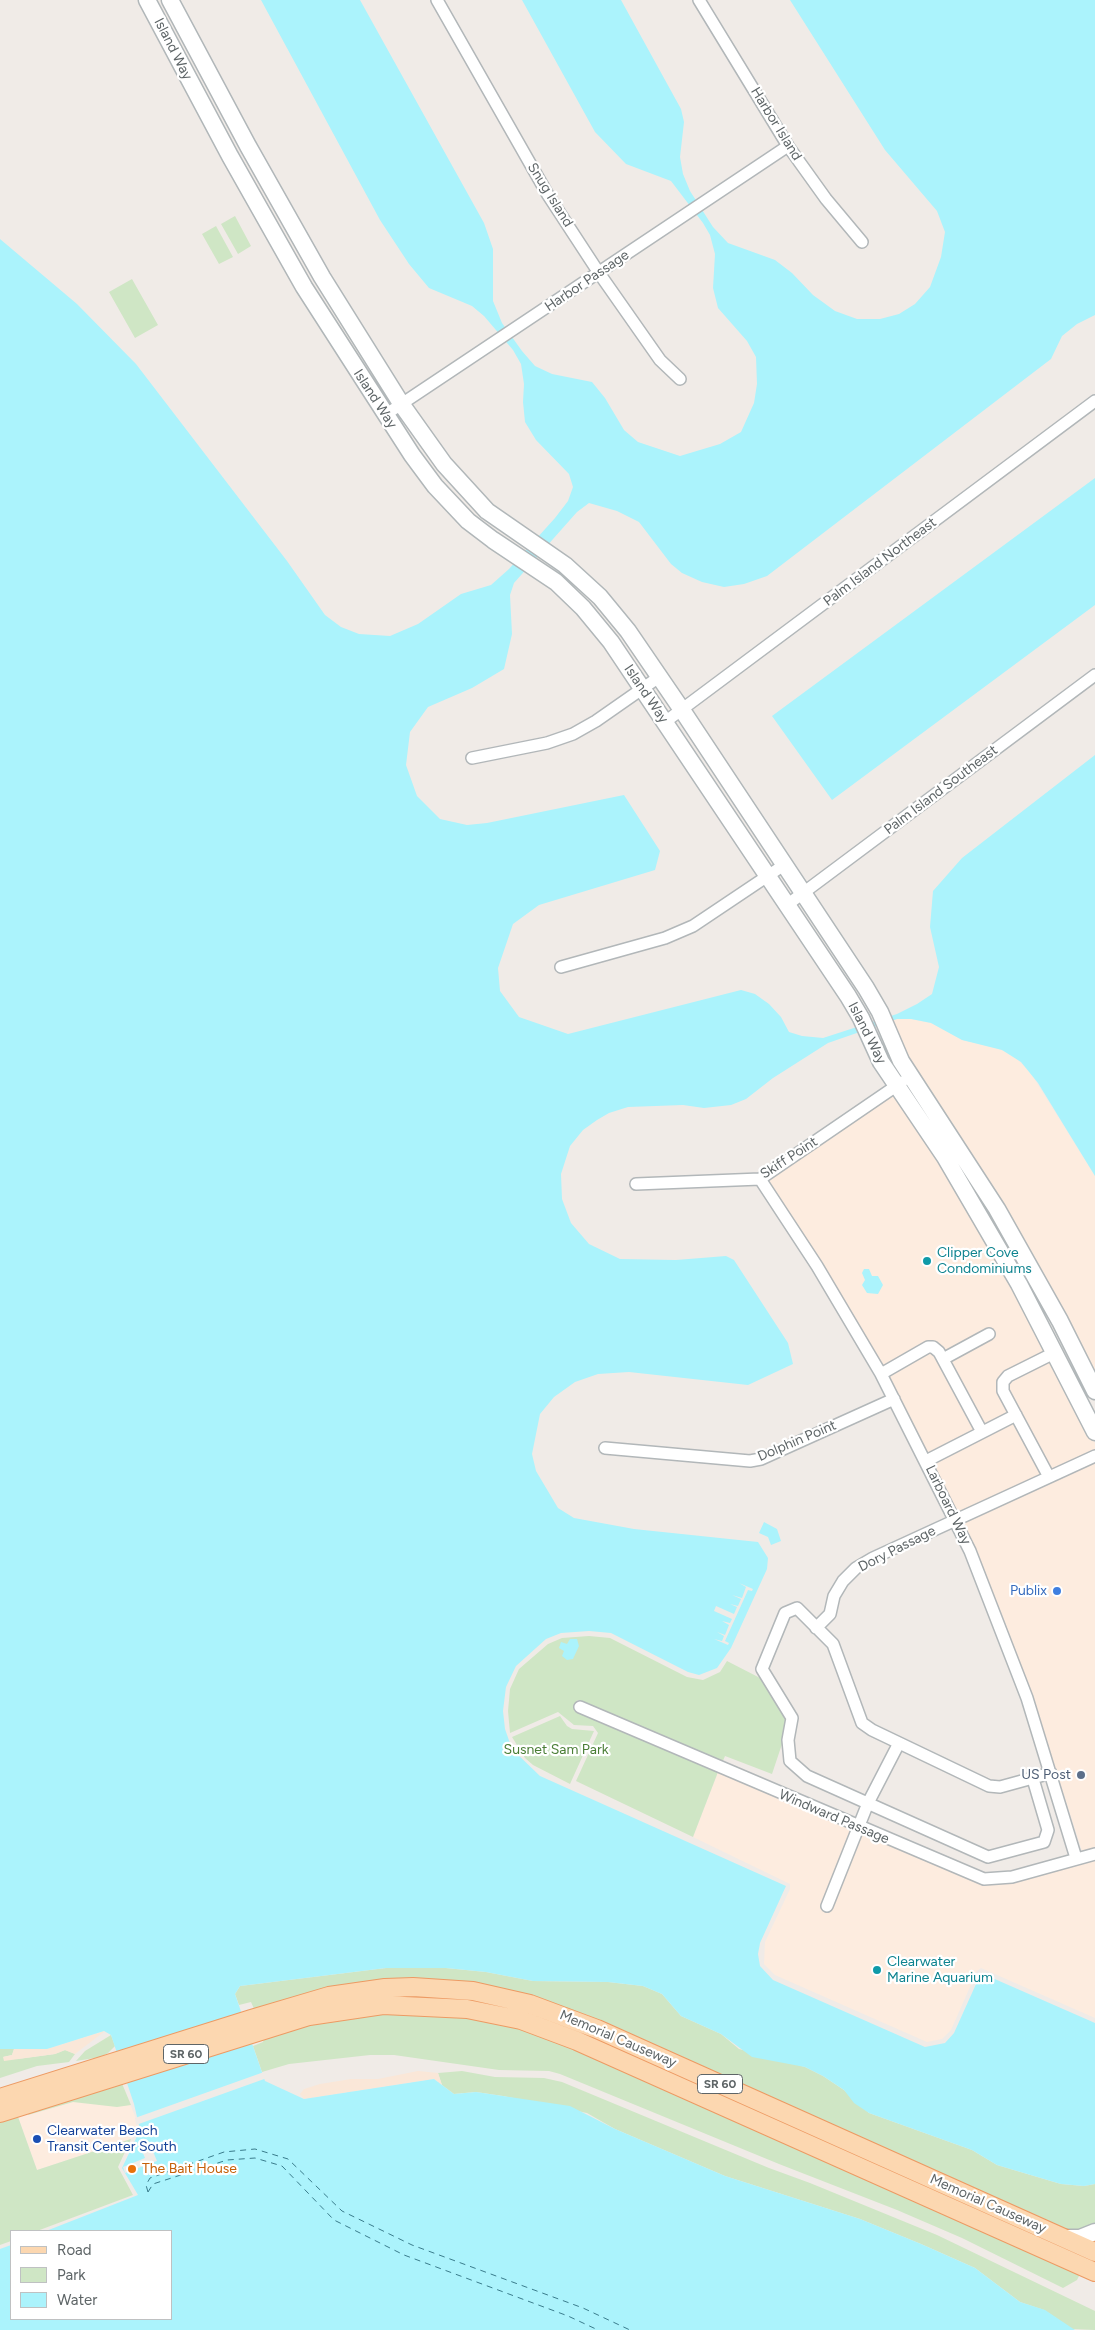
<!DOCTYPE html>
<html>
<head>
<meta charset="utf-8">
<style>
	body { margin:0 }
	#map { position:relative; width:1095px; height:2330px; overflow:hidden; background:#f0ebe7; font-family:Figtree,sans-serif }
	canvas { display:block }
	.legend { position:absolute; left:10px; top:2230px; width:162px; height:90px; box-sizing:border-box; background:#fff; border:1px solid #bfc1c2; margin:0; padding:6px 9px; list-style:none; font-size:15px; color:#5e6567 }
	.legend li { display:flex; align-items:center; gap:10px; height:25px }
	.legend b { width:25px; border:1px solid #bfc1c2 }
</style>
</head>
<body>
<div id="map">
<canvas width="1095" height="2330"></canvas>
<ul class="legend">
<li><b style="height:6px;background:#fcd7b0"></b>Road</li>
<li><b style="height:14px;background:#cfe6c5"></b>Park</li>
<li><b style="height:14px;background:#abf3fc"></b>Water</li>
</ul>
</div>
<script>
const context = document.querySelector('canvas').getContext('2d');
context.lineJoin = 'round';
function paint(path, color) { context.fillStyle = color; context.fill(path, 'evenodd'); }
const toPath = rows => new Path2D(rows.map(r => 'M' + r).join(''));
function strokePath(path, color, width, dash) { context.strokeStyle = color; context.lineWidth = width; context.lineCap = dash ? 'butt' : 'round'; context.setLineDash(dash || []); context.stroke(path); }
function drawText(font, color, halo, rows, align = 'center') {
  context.font = font + ' Figtree,sans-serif'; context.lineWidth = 4.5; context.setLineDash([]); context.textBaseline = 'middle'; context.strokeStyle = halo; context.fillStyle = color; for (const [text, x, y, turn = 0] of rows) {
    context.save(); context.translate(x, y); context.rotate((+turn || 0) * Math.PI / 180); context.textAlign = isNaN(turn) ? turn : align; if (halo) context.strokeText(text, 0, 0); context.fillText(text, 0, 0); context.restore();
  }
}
paint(toPath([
	[897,1019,911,1019,931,1023,962,1040,990,1046,1012,1054,1030,1072,1095,1176,1095,1379,914,1074,889,1022],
	[895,1093,941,1160,1049,1349,1006,1371,1009,1412,984,1425,950,1362,996,1337,991,1327,945,1352,942,1347,882,1367,767,1181],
	[929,1353,936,1355,975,1430,928,1454,888,1377],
	[1054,1359,1095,1443,1095,1450,1051,1470,1008,1390,1008,1384],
	[1014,1422,1042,1474,957,1513,933,1464],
	[1095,1462,1095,1848,1082,1851,1032,1696,1002,1614,962,1523],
	[718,1772,851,1830,820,1908,829,1913,861,1834,983,1884,1002,1884,1095,1859,1095,2018,981,1968,977,1971,951,2030,942,2039,927,2042,775,1975,764,1964,765,1942,790,1889,790,1884,693,1837],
	[121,2081,139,2126,131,2139,37,2170,17,2114]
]), '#fdecdf');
paint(toPath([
	[235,216,251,246,238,254,221,224],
	[216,226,233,257,219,264,202,234],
	[132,279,158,325,135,338,109,292],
	[589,1636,610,1638,687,1677,703,1680,720,1672,727,1661,762,1679,787,1719,783,1741,772,1774,725,1756,722,1763,577,1700,574,1711,718,1772,693,1837,576,1781,598,1733,593,1726,574,1725,558,1712,510,1733,508,1711,510,1689,519,1669,548,1644,562,1638],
	[560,1716,567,1726,572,1729,594,1731,570,1784,533,1765,525,1758,512,1737],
	[386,1968,446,1968,486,1972,533,1981,608,1982,643,1986,662,1994,681,2016,721,2034,739,2049,805,2067,823,2076,844,2090,869,2113,972,2150,997,2165,1061,2184,1084,2186,1095,2184,1095,2228,1070,2232,587,2015,531,1996,470,1984,255,2011,251,2002,239,2005,235,1994,240,1986],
	[433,2010,535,2030,1081,2272,1077,2280,1063,2288,962,2238,897,2210,779,2164,560,2074,549,2071,499,2070,394,2055,370,2055,289,2064,262,2072,253,2046,263,2042,264,2039,332,2016],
	[111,2035,115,2046,108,2053,101,2057,76,2061,85,2051],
	[0,2049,14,2049,12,2055,3,2057,17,2059,55,2054,65,2050,75,2054,69,2062,37,2066,0,2078],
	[462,2071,495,2077,544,2078,562,2082,769,2168,810,2183,937,2235,1095,2311,1095,2330,1072,2329,1044,2310,1020,2302,975,2268,921,2244,860,2219,725,2176,615,2129,587,2113,503,2096,476,2092,454,2094,442,2085,438,2073],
	[121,2081,131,2105,117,2107,73,2102,28,2115,30,2111],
	[17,2114,37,2170,131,2139,118,2167,133,2195,37,2231,11,2231,11,2241,0,2245,0,2119]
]), '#cfe6c5');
paint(toPath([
	[105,2031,75,2054,65,2050,55,2054,4,2061,3,2057,12,2055,14,2049,47,2049],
	[418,2071,438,2073,442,2085,434,2079,304,2099,300,2094,304,2089,320,2084,351,2079,378,2079]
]), '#fae7d8');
paint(toPath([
	[261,0,360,0,484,223,493,249,493,301,502,323,522,351,535,366,552,374,592,382,605,398,624,430,638,442,680,456,720,444,741,432,754,403,757,384,756,357,747,341,718,308,713,288,715,254,710,235,703,223,671,181,626,164,595,132,522,0,621,0,681,109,684,122,680,157,683,174,690,191,713,227,728,243,775,260,792,273,813,295,835,311,857,319,880,319,899,314,915,304,930,287,941,257,945,232,937,211,885,150,790,0,1095,0,1095,315,1077,324,1062,336,1051,359,767,576,744,584,724,587,702,582,682,573,671,564,639,522,617,511,589,503,577,512,514,583,510,595,512,634,504,669,472,688,428,707,410,732,406,765,417,796,440,819,467,825,487,823,624,795,660,851,655,870,539,905,513,924,498,968,500,991,519,1017,568,1034,741,990,755,994,769,1004,781,1017,789,1032,802,1036,823,1038,897,1014,917,1004,932,994,939,967,930,927,933,891,962,858,1095,755,1095,1176,1038,1083,1021,1062,1002,1050,962,1040,931,1023,911,1019,897,1019,828,1043,773,1078,746,1099,731,1105,704,1108,683,1105,628,1107,609,1113,597,1120,583,1130,570,1146,561,1174,562,1199,571,1223,589,1244,620,1259,676,1260,726,1256,734,1260,788,1343,793,1364,748,1385,629,1372,598,1374,575,1382,554,1397,540,1414,532,1454,536,1471,558,1508,574,1518,634,1529,758,1542,768,1558,767,1569,731,1648,717,1668,699,1675,688,1672,611,1633,589,1631,561,1633,546,1639,516,1666,506,1687,503,1711,505,1729,512,1749,540,1776,786,1886,760,1943,758,1954,760,1966,773,1980,925,2047,945,2043,954,2033,981,1973,1095,2023,1095,2184,1084,2186,1061,2184,997,2165,972,2150,869,2113,854,2103,844,2090,823,2076,805,2067,752,2057,721,2034,681,2016,662,1994,643,1986,608,1982,533,1981,486,1972,446,1968,386,1968,240,1986,235,1994,265,2081,304,2099,434,2079,454,2094,476,2092,570,2106,615,2129,725,2176,860,2219,921,2244,975,2268,1020,2302,1045,2310,1075,2330,0,2330,0,2249,11,2245,11,2319,171,2319,171,2231,46,2231,138,2195,122,2168,140,2130,134,2104,111,2035,104,2031,47,2049,0,2049,0,239,77,304,136,364,287,561,325,615,341,627,359,634,390,636,418,624,461,594,491,585,509,569,555,518,568,501,573,487,569,474,536,440,525,422,523,402,524,384,521,364,513,350,484,316,472,306,429,288,409,264,380,220],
	[1095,478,1095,605,832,800,772,716],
	[864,1269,869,1269,872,1276,878,1276,883,1285,878,1294,867,1293,862,1285,865,1280,862,1273],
	[764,1522,777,1529,781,1541,771,1545,768,1537,759,1533],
	[570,1639,577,1639,579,1646,573,1659,567,1660,562,1656,564,1651,559,1648,561,1642,567,1644]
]), '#abf3fc');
paint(toPath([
	[739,1583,753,1589,752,1591,748,1590,725,1641,729,1643,728,1645,714,1639,722,1641,724,1636,717,1632,725,1635,729,1625,722,1621,730,1623,732,1619,714,1611,716,1606,734,1614,737,1607,730,1604,738,1606,741,1599,732,1595,742,1598,746,1587],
	[264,2072,267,2078,136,2125,135,2118],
	[149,2142,157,2161,125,2173,123,2167,145,2158,140,2146]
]), '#f0ebe7');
strokePath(toPath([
	[148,2192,146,2185,150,2178,224,2152,255,2149,288,2159,342,2211,412,2245,583,2308,630,2330],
	[148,2192,153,2184,227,2160,255,2158,282,2166,334,2220,404,2255,568,2316,598,2330]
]), '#3a7c8c', 1, [6, 5]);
const street = toPath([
	[437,0,548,195,599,273,660,360,680,379],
	[699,0,788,146,826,199,862,242],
	[385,415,788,146],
	[665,722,1095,401],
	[472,758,547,743,573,734,596,721,659,677],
	[787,905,1095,675],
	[561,967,665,938,693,926,784,865],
	[760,1179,817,1266,881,1374,970,1551,1027,1698,1076,1858],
	[636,1184,760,1179,902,1082],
	[943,1359,989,1334],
	[881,1374,928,1347,933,1347,939,1352,982,1432],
	[605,1448,750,1461,761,1459,894,1399],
	[926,1461,1016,1415],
	[1049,1477,1003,1391,1003,1382,1008,1376,1056,1352],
	[816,1628,830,1614,834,1596,843,1581,856,1568,873,1558,1095,1456],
	[580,1707,984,1879,1012,1877,1095,1854],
	[1033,1779,1048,1830,1044,1842,988,1857,807,1776,790,1761,788,1740,792,1718,762,1669,785,1613,797,1608,833,1644,862,1723,872,1730,989,1786,1000,1787,1051,1773],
	[827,1906,868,1803,899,1743]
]);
const secondary = toPath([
	[147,0,230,156,304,287,412,455,435,486,468,521,493,540,556,582,583,608,611,642,848,996,861,1018,881,1062,945,1157,1019,1284,1095,1432],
	[170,0,248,146,322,277,402,405,444,464,487,511,565,565,600,597,628,631,682,710,866,988,880,1012,901,1061,997,1209,1060,1321,1095,1391],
	[1064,2238,1080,2238,1095,2232]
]);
const primary = toPath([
	[0,2098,251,2019,329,1996,385,1988,413,1987,473,1991,530,2004,597,2029,1095,2252],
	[0,2113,309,2016,383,2005,467,2009,521,2020,577,2041,1095,2272]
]);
strokePath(street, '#b2b7b9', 14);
strokePath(secondary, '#b1b7b9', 19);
strokePath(primary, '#ed9a63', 20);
strokePath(street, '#fff', 11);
strokePath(secondary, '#fff', 16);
strokePath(primary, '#fcd7b0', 18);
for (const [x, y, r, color] of [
	[927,1261,5,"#0f9aa8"],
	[1057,1591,5,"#3f7fe0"],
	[1081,1775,5,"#5c6f8a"],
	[877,1970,5,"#0f9aa8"],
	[37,2139,5,"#1a4fb4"],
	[132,2169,5,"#e8710a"]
]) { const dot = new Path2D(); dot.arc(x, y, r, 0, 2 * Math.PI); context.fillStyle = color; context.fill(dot); strokePath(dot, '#fff', 2); }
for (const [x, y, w] of [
	[186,2054,45],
	[720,2084,45]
]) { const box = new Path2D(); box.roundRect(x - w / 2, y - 9.5, w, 19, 4); context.fillStyle = '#fff'; context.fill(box); strokePath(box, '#5e6567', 1); }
drawText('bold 12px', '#5e6567', null, [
	["SR 60",186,2054],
	["SR 60",720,2084]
]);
drawText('14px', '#5e6567', '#fff', [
	["Island Way",173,49,63],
	["Harbor Island",776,124,58],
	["Snug Island",550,195,58],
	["Harbor Passage",587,281,-34],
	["Island Way",375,399,57],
	["Palm Island Northeast",880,562,-37],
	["Island Way",646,694,56],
	["Palm Island Southeast",941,790,-37],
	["Island Way",867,1033,63],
	["Skiff Point",789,1158,-33],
	["Dolphin Point",797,1441,-23],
	["Larboard Way",948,1505,64],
	["Dory Passage",897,1549,-27],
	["Windward Passage",834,1817,23],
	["Memorial Causeway",618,2039,23],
	["Memorial Causeway",988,2204,24]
]);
drawText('14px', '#0d838f', '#fff', [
	["Clipper Cove",937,1253],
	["Condominiums",937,1269],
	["Clearwater",887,1962],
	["Marine Aquarium",887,1978]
], 'left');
drawText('14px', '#366cbe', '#fff', [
	["Publix",1047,1591]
], 'right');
drawText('14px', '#4a7e36', '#fff', [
	["Susnet Sam Park",556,1750]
]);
drawText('14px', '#4e5e75', '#fff', [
	["US Post",1071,1775]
], 'right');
drawText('14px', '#164399', '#fff', [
	["Clearwater Beach",47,2131],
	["Transit Center South",47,2147]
], 'left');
drawText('14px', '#c56008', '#fff', [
	["The Bait House",142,2169]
], 'left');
</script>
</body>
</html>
